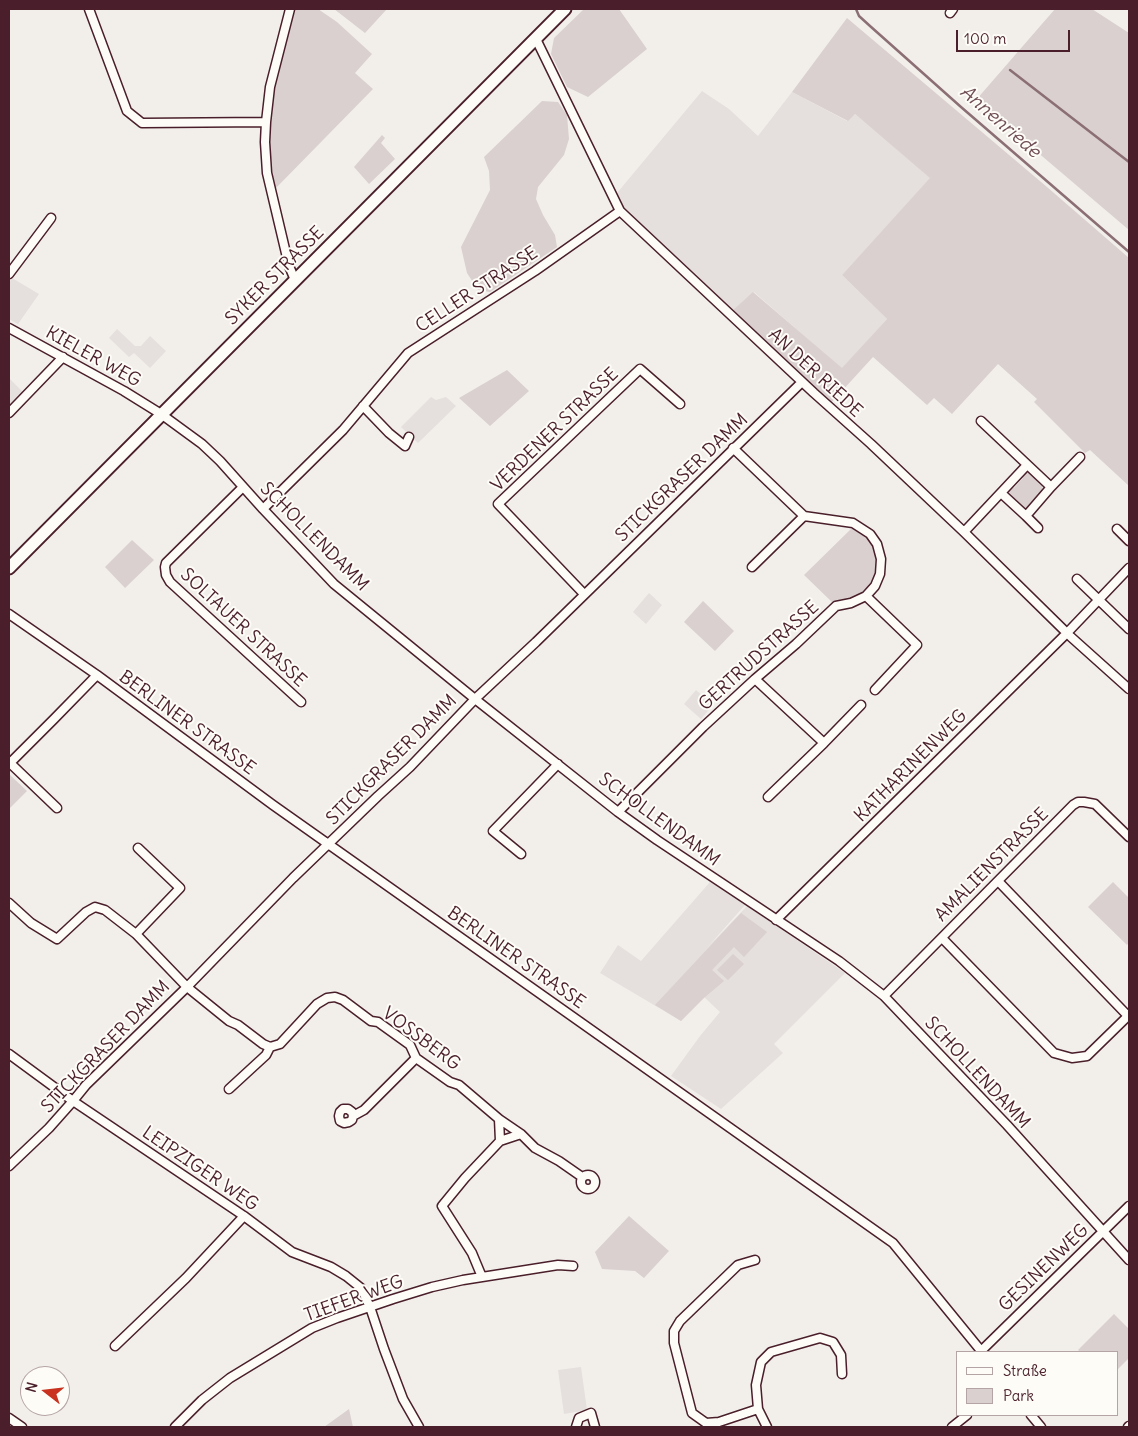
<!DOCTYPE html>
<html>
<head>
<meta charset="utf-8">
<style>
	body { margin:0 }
	#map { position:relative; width:1138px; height:1436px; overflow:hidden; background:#f2efeb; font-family:Delius,sans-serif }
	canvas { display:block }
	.frame { position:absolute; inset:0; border:10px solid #4a1f2b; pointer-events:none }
	.legend { position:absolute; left:956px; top:1351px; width:162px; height:65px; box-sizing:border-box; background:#fdfcf7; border:1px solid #b5a4a5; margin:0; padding:6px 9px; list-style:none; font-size:15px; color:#4a1f2b }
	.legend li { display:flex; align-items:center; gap:10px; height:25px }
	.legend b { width:25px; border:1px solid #b5a4a5 }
	.north { position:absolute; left:20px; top:1366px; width:50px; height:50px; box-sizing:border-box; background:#fdfcf7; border:1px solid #b5a4a5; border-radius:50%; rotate:286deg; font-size:14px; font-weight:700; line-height:20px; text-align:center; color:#4a1f2b }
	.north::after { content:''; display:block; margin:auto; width:18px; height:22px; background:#c8321e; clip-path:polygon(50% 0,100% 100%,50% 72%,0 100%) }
	.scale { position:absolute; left:956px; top:30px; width:114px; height:22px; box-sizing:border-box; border:2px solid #4a1f2b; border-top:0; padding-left:6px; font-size:15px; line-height:18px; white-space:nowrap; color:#4a1f2b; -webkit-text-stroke:4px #fdfcf7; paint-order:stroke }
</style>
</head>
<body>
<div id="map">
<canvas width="1138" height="1436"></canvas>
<div class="frame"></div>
<ul class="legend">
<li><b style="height:6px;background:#fdfcf7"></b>Straße</li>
<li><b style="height:14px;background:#d9d0cf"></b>Park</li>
</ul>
<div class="north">N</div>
<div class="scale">100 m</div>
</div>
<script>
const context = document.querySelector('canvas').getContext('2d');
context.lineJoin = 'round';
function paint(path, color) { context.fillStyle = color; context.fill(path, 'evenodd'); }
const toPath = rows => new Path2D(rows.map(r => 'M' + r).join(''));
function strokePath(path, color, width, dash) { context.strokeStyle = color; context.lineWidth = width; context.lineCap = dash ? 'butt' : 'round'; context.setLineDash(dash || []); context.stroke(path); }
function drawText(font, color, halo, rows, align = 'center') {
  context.font = font + ' Delius,sans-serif'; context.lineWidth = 4; context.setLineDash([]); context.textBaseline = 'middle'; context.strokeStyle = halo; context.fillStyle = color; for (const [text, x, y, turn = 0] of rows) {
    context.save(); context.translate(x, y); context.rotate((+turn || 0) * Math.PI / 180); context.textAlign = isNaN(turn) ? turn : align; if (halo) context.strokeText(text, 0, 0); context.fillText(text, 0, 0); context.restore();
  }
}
paint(toPath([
	[702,91,729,109,758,136,792,92,847,121,855,114,931,178,842,275,887,319,842,369,754,292,732,311,625,209,617,193],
	[12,278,39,294,18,324,9,319,9,283],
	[117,329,135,346,141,346,150,336,166,351,150,368,134,353,129,357,109,338],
	[9,378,23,392,9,407],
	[431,397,436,400,446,397,456,406,418,443,401,427],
	[649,593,662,605,646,624,633,612],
	[696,690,713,705,701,719,684,704],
	[710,882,745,905,705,950,747,906,845,973,774,1044,783,1053,721,1109,671,1076,700,1036,720,1012,704,997,681,1021,600,973,618,945,641,961],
	[581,1367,587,1410,564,1414,558,1370]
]), '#e5dfdd');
paint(toPath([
	[294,9,318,9,337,22,372,54,355,73,373,89,274,190,271,169,269,139,271,112,276,79],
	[334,9,387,9,365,33],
	[584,9,619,9,647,49,588,97,567,87,551,54,554,38],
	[1055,9,1092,9,1129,33,1129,230,976,100],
	[847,18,1047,187,1129,258,1129,486,1090,450,1085,453,1034,402,1037,399,998,364,952,414,934,398,927,405,873,357,831,403,732,311,753,292,842,368,887,319,842,275,930,178,855,114,848,121,792,92],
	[542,101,558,102,567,115,569,139,564,155,538,187,536,199,543,215,555,235,557,247,490,292,478,290,467,273,461,247,490,190,489,171,484,157],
	[382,135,385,138,381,143,395,159,369,184,354,167],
	[507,370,529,391,490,426,459,398],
	[1024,473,1029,473,1042,486,1043,490,1030,503,1031,505,1028,508,1023,508,1009,495,1009,489,1012,486,1014,488,1023,478,1021,476],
	[852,528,858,530,866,536,873,545,876,554,878,565,875,576,871,585,856,597,836,601,833,603,804,575],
	[132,540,154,560,125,588,105,567],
	[703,601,734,631,715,651,684,622],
	[9,774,27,791,10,808,9,807],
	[1113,882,1129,898,1129,942,1127,945,1088,907],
	[741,913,767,932,744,957,734,947,712,970,724,981,705,997,681,1021,655,1005],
	[733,954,744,964,728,980,717,970],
	[629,1216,669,1251,644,1278,635,1271,602,1269,595,1252],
	[1114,1314,1129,1329,1129,1358,1118,1369,1117,1352,1080,1352,1078,1350],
	[349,1409,353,1427,324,1427]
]), '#d9d0cf');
strokePath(toPath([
	[856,9,859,16,870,26,961,107,1129,252],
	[1010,70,1129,162]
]), '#8b6f75', 2.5);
const street = toPath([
	[89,9,127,111,142,123,266,122],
	[290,9,270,87,266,122,265,142,267,173,289,266,295,280],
	[950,13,953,9],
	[536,39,620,211,814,393,871,444,964,532,1071,637,1129,689],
	[9,274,51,218],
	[9,328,124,391,161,414,202,444,220,461,263,509,334,584,475,699,618,812,657,840,839,961,884,996,1007,1125,1129,1260],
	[363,406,389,433,405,446,409,437],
	[9,413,63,357],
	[981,421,1051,487],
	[243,487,166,563,165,567,166,575,170,582,301,702],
	[1001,493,1026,516,1051,487,1080,457],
	[263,509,343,430,408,353,535,271,620,211],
	[1026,516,1038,528],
	[1117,529,1129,541],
	[964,532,1027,465],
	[752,567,804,516],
	[1077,579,1129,629],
	[584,594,498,504,640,369,680,404],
	[866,596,917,645,875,690],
	[9,614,97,675,273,805,893,1243,982,1352],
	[755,679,824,743],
	[9,762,10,763,54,719,97,675],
	[10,763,57,808],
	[768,797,824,743,861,705],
	[618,812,703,727,755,679,796,644,836,606,851,603,866,596,875,586,880,574,881,559,877,544,870,534,853,523,804,516,733,448],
	[521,854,493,831,558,764],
	[998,881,1128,1016],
	[9,903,31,923,57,939,86,912,95,907,105,910,136,934,187,987,229,1021,238,1025,263,1044,270,1047,280,1044,317,1004,327,998,335,997,343,1000,371,1021,378,1022,410,1045,416,1058,450,1082,459,1085,499,1119,500,1141,465,1178,442,1206,472,1253,482,1277],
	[776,920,1067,633,1129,568],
	[136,934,180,888,138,848],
	[942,938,1054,1053,1072,1058,1087,1056,1129,1015],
	[884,996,1073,805,1078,802,1084,802,1095,804,1129,837],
	[9,1054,73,1101,244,1216,292,1252,331,1267,346,1276,361,1288,370,1307,384,1349,403,1399,419,1427],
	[229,1089,266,1055,270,1047],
	[353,1116,352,1112,348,1109,343,1109,340,1112,339,1116,340,1121,344,1123,349,1122,352,1120,353,1116,364,1110,416,1058],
	[499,1119,521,1134,535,1148,559,1161,582,1177],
	[500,1141,521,1134],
	[9,1166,49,1128,73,1101,86,1085,187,987,293,878,378,796,410,767,475,699,536,642,802,382],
	'581 1182a7 7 0 1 1 14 0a7 7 0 1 1-14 0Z',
	[755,1260,738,1265,680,1321,674,1331,674,1343,692,1413,706,1423,719,1422,758,1409],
	[115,1346,186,1278,244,1216],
	[981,1351,1129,1206],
	[1031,1415,1041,1427],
	[9,1418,22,1427],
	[175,1427,202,1400,230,1378,312,1328,337,1318,393,1299,432,1287,463,1280,558,1265,573,1266],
	[576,1427,579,1418,591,1413,595,1427],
	[767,1427,758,1409,756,1385,761,1362,771,1352,820,1338,833,1342,841,1355,842,1374],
	[952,1427,967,1415],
	[1128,1427,1129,1426]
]);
const secondary = toPath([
	[9,568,565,9]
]);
strokePath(street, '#4a1f2b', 11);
strokePath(secondary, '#4a1f2b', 15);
strokePath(street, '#fdfcf7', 8);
strokePath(secondary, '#fdfcf7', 11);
drawText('18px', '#4a1f2b', '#fdfcf7', [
	["SYKER STRASSE",275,276,-45],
	["CELLER STRASSE",477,290,-33],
	["KIELER WEG",93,357,29],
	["AN DER RIEDE",815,373,43],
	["VERDENER STRASSE",555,430,-44],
	["STICKGRASER DAMM",682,478,-44],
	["SCHOLLENDAMM",314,537,45],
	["SOLTAUER STRASSE",243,628,43],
	["GERTRUDSTRASSE",759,656,-42],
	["BERLINER STRASSE",187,723,36],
	["STICKGRASER DAMM",392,760,-45],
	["KATHARINENWEG",911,766,-45],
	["SCHOLLENDAMM",659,820,36],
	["AMALIENSTRASSE",992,865,-45],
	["BERLINER STRASSE",516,958,35],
	["VOSSBERG",421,1039,37],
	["STICKGRASER DAMM",106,1047,-46],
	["SCHOLLENDAMM",977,1073,47],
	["LEIPZIGER WEG",200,1169,34],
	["GESINENWEG",1044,1268,-44],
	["TIEFER WEG",354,1299,-20]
]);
drawText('italic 19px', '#704e56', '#fdfcf7', [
	["Annenriede",1000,122,41]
]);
</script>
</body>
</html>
